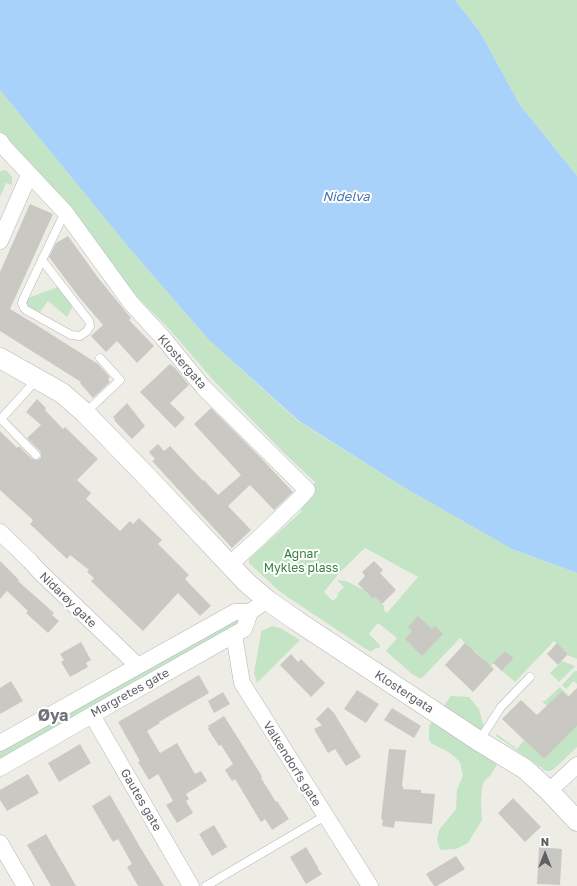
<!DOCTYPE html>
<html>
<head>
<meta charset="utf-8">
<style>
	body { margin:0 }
	#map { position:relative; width:577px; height:886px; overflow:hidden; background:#eeede5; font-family:"Golos Text",sans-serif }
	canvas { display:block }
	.north { position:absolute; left:525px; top:834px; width:40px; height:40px; -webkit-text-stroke:3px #fff; paint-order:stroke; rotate:0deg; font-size:11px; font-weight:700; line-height:16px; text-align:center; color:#5d6065 }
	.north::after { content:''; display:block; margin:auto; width:14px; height:18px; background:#5d6065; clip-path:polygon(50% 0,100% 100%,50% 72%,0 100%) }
</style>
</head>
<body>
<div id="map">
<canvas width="577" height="886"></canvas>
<div class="north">N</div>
</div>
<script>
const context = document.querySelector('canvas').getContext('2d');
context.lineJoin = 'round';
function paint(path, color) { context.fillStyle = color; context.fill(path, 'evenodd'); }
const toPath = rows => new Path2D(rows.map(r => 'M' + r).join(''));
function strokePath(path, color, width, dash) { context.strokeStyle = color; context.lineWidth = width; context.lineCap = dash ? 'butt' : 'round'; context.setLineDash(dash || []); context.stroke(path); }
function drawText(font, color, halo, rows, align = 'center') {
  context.font = font + ' "Golos Text",sans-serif'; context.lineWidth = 4; context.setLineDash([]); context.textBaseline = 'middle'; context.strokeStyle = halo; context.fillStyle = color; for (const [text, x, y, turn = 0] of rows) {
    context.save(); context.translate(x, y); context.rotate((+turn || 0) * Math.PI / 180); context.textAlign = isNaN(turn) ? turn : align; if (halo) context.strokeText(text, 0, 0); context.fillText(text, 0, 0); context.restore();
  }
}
paint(toPath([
	[455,0,577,0,577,176,520,105,480,32],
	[0,90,130,249,209,340,298,421,405,488,512,549,577,573,577,659,567,655,568,654,554,641,515,682,502,671,514,658,505,651,490,667,485,662,485,661,475,651,472,653,467,645,460,638,421,679,412,674,386,651,397,638,378,623,369,634,380,645,380,647,379,648,376,648,372,651,369,651,289,598,278,590,249,563,249,559,301,512,301,505,308,495,315,482,283,452,213,380,171,331,137,297,70,209,9,143,0,131],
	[365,548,418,577,387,613,384,610,384,606,375,597,373,599,364,590,346,581,337,580,344,587,337,594,338,596,333,601,324,592,339,573],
	[4,170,7,171,12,177,12,185,6,183,0,197,0,171],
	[58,287,73,306,67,317,48,301,40,312,29,307,27,304,27,301,28,298],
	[239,620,241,622,0,762,0,751,232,621],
	[272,626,280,628,300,640,257,683,254,673,260,639,261,632,263,630],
	[562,661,575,666,559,682,550,673],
	[575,671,577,671,577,684,574,681,566,689,562,685],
	[560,687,569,696,568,697,562,691,547,706,542,701,545,701],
	[451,696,469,697,479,709,483,724,495,746,499,761,490,776,484,781,482,788,481,801,482,820,468,843,456,849,440,850,437,839,439,830,456,809,457,789,463,776,460,762,450,753,431,743,429,739,429,726],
	[577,726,577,747,554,769,550,771,546,771,496,736,497,734,517,749,524,740,544,759]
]), '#c3e5c5');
paint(toPath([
	[0,0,455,0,480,32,520,105,577,176,577,573,512,549,405,488,299,421,209,340,130,249,0,90]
]), '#a9d2fb');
paint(toPath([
	[30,204,53,214,10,309,35,324,98,364,110,377,108,379,110,382,93,398,80,383,81,382,0,331,0,272],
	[68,236,99,279,131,318,129,320,154,346,137,363,117,341,106,352,91,336,103,325,79,297,49,257,56,243],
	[170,364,175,368,189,385,170,403,185,418,175,428,140,392],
	[37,399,46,408,45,410,63,429,65,427,98,459,77,480,91,493,86,499,120,531,130,521,133,524,139,518,162,540,158,544,189,575,185,579,211,606,200,616,178,593,143,631,91,581,94,578,87,572,89,570,70,555,67,559,30,524,33,520,0,490,0,431,17,448,19,446,32,459,37,460,40,459,41,457,41,454,40,451,27,438,41,425,26,412],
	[127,403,145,426,132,439,114,420,115,419,113,417],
	[211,408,261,458,293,492,274,510,250,485,228,506,251,530,232,548,152,461,155,459,149,452,158,444,164,451,170,446,203,481,204,480,218,495,241,475,194,424],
	[0,561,19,580,18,581,54,613,52,615,59,621,48,633,26,613,28,611,7,591,0,599],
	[374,561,383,570,380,573,396,590,382,604,375,597,373,599,358,584,365,576,362,572],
	[418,616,432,629,435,626,443,634,422,656,405,639,412,631,408,627],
	[81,642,91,660,86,663,88,667,70,677,61,662,64,660,60,654],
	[465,643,494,669,473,692,445,665],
	[557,643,568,654,558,665,547,654],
	[505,651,514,658,502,671,493,663],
	[291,654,298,662,301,659,325,683,311,697,280,665],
	[199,675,209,693,159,722,160,723,147,731,160,753,177,743,195,774,201,771,207,781,186,794,189,799,186,801,193,813,177,823,166,805,173,801,158,774,149,780,138,762,140,761,118,722],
	[11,681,23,701,0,714,0,688],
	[577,688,577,726,544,759,502,719,521,700,537,715,562,691,568,697],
	[357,690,379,704,366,723,344,709],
	[223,692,230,704,214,713,208,701],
	[328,707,334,713,361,757,346,766,335,749,328,753,314,729,322,725,316,719],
	[392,708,421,726,414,738,384,720],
	[224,716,260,773,262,777,261,778,276,802,277,801,289,819,272,830,265,819,261,822,235,779,232,781,225,770,233,764,221,745,219,746,208,729,209,728,208,726],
	[80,744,91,763,59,782,48,763],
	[389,749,406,750,402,786,403,786,403,789,421,790,421,793,435,794,432,824,395,821,394,828,382,826,383,820,381,819],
	[28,774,39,793,7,811,0,800,0,790],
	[110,795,140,847,164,886,138,886,127,867,132,864,118,839,113,842,92,806],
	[513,798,541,827,525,842,498,813],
	[214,825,227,847,212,856,199,834],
	[46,834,76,886,51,886,27,845],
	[306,847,319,869,318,869,322,874,306,884,290,857],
	[539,847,562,849,560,885,537,884],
	[456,856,465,869,437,886,434,886,426,874]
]), '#cac8c2');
const service = toPath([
	[42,260,23,300,22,303,24,308,26,310,71,335,80,336,87,331,90,326,89,321,42,260,65,212],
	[85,413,120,380,100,358],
	[1,419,36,455],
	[0,420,30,387,36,378],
	[479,741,501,707,530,677],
	[206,886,325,816]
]);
const minor = toPath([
	[0,141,4,147,65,212,131,303,164,339,204,388,307,490,300,498,260,537,229,565],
	[0,241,29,175],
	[0,532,30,561,39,571,138,666],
	[234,635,242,683,370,886],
	[92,715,191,886],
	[0,743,235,612,250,612,267,600],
	[0,768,92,715,244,629,250,612],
	[549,791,577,765],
	[0,843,25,886]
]);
const tertiary = toPath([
	[0,358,62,393,85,413,150,480,246,582,267,600,297,621,479,741,525,769,549,791,577,821]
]);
strokePath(service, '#b5b7bb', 9);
strokePath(minor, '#b5b7bb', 17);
strokePath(tertiary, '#b5b7bb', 21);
strokePath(service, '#fff', 8);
strokePath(minor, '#fff', 16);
strokePath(tertiary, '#fff', 20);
drawText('12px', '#5d6065', '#fff', [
	["Klostergata",182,362,49],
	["Nidarøy gate",68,600,44],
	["Klostergata",404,692,33],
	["Margretes gate",130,693,-29],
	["Valkendorfs gate",292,764,58],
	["Gautes gate",141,800,60]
]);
drawText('12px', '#398040', '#fff', [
	["Agnar",301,554],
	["Mykles plass",301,568]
]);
drawText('italic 13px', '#4977b5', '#fff', [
	["Nidelva",346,197]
]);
drawText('bold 16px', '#6e7277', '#fff', [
	["Øya",53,716]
]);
</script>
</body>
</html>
